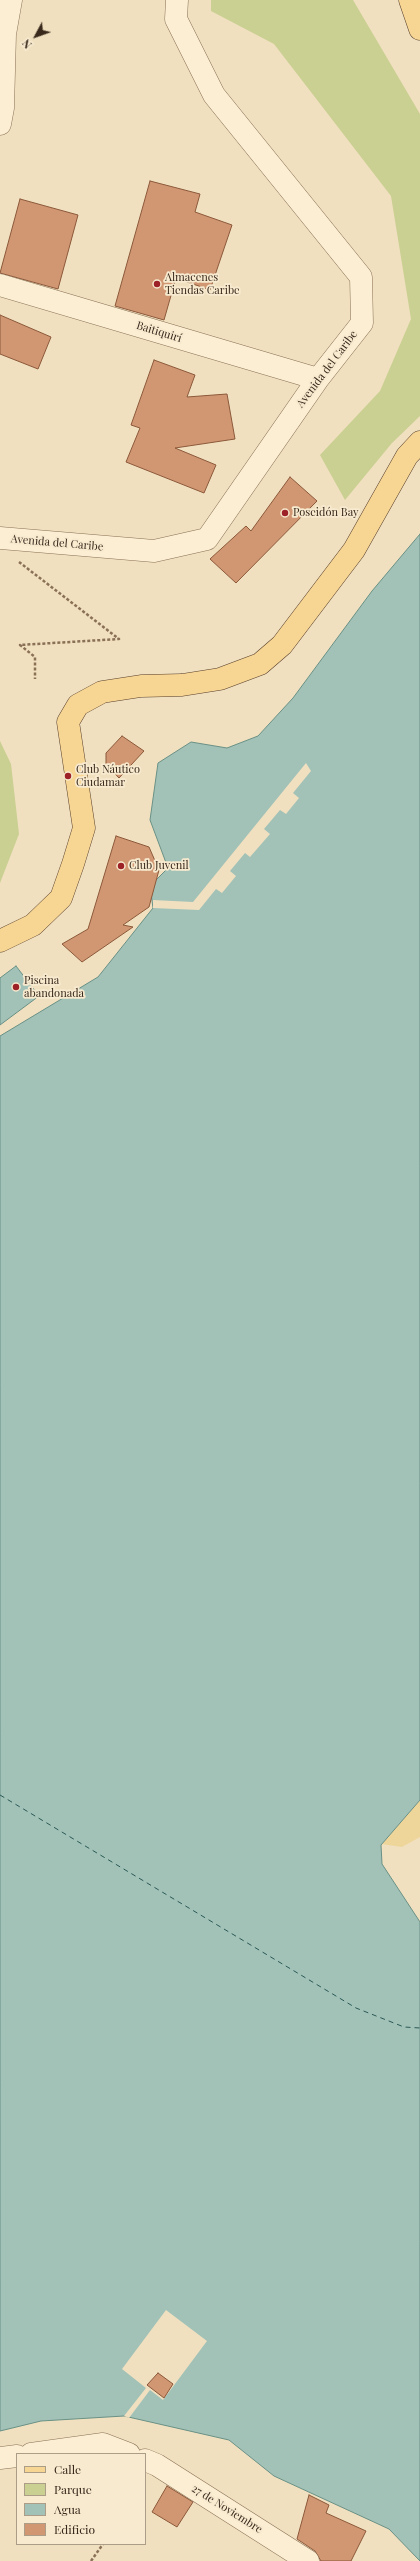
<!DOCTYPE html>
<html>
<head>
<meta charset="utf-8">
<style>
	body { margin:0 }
	#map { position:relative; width:420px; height:2561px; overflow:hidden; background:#f0e0bf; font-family:"Playfair Display",serif }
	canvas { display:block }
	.legend { position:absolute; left:16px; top:2453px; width:130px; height:92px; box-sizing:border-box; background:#f7eacf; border:1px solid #ab9d87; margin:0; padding:5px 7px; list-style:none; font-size:12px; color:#38291c }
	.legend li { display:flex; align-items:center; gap:8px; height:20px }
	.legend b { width:20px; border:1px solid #ab9d87 }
	.north { position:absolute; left:16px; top:16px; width:40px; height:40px; -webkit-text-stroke:3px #f7eacf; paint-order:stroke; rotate:229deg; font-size:11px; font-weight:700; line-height:16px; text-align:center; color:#38291c }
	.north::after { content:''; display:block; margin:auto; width:14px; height:18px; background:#38291c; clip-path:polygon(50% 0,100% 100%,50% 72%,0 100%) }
</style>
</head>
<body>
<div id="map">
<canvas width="420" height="2561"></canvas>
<ul class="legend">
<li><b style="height:5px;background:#f7d593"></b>Calle</li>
<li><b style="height:11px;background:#cacf92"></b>Parque</li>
<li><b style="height:11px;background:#a2c2b8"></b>Agua</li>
<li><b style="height:11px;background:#d19772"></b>Edificio</li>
</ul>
<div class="north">N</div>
</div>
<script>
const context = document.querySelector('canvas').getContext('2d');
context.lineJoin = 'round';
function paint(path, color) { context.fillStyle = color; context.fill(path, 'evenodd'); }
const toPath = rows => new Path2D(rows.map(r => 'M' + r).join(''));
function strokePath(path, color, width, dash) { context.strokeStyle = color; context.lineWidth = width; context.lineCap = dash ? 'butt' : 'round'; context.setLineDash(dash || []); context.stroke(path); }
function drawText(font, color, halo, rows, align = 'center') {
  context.font = font + ' "Playfair Display",serif'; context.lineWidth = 3.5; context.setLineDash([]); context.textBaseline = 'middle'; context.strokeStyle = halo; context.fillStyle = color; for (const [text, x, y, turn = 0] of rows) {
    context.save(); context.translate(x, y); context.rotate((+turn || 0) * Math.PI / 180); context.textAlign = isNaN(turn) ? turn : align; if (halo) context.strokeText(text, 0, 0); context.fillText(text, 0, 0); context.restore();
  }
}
paint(toPath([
	[211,0,353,0,420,114,420,416,392,443,345,500,320,455,380,391,411,319,391,196,274,44,211,11],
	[0,741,11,764,19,834,0,883]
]), '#cacf92');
paint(toPath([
	[420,1800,420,1837,402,1847,381,1844]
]), '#eed59a');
const water = toPath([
	[420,534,420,1800,381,1845,382,1864,420,1922,420,2561,389,2529,274,2476,229,2440,124,2416,41,2421,0,2431,0,1036,98,977,153,908,150,886,168,868,150,820,158,763,191,742,227,748,258,736,293,698,372,591,420,534],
	[16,966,39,996,0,1025,0,978,16,966]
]);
paint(water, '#a2c2b8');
strokePath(water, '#699085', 1);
paint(toPath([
	[306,763,311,771,293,793,299,798,286,814,280,810,264,829,270,834,250,857,245,853,230,871,236,876,222,893,216,889,199,910,153,908,153,900,193,902],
	[166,2310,207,2341,163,2400,150,2390,129,2418,124,2416,146,2388,122,2369]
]), '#f0e0bf');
strokePath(toPath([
	[0,1795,356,2008,404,2027,420,2028]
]), '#2a5955', 1, [5, 4]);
const building = toPath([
	[150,181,200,194,195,212,232,225,210,290,176,278,164,320,115,306,150,181],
	[20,199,78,215,58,289,0,273,20,199],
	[0,315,51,337,38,369,0,354,0,315],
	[154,360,195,375,187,397,227,394,235,439,175,448,216,465,204,493,126,462,140,428,131,425,154,360],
	[290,477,317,501,236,583,210,559,246,526,251,531,290,477],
	[122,736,144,751,119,778,106,764,106,753,122,736],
	[116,836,149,847,159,870,149,907,123,925,133,927,82,962,62,944,88,929,116,836],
	[158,2373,173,2384,164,2398,147,2385,158,2373],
	[167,2486,193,2502,177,2527,152,2512,167,2486],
	[309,2495,329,2505,326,2513,366,2531,351,2561,321,2561,315,2551,297,2539,309,2495]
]);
paint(building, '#d19772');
strokePath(building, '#8b583a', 1);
const minor = toPath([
	[0,124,3,108,5,34,11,0],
	[0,285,318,379],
	[0,538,154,551,207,539,318,379,362,323,361,277,214,95,176,19,177,0],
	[31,2454,103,2444,129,2454],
	[0,2458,17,2456],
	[145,2460,157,2465,308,2561]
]);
const major = toPath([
	[410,0,420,29],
	[0,941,33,925,61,898,73,864,84,828,68,722,78,705,102,692,141,686,182,685,220,679,260,664,282,645,354,550,407,456,420,442]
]);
strokePath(minor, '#8a7056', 23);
strokePath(major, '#573e2b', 23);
strokePath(toPath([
	[19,562,119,639,20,645,35,657,35,679],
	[91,2561,103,2544]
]), '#8a7056', 2.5, [3, 2]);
strokePath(minor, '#fbeed2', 22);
strokePath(major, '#f7d593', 22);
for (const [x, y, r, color] of [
	[157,284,4,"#9d2227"],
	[285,513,4,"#9d2227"],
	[68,776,4,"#9d2227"],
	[121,866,4,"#9d2227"],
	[16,987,4,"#9d2227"]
]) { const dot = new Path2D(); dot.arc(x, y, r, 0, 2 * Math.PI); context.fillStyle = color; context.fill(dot); strokePath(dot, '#f7eacf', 1.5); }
drawText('11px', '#38291c', '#f7eacf', [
	["Almacenes",165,278],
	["Tiendas Caribe",165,291],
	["Poseidón Bay",293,513],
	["Club Náutico",76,770],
	["Ciudamar",76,783],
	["Club Juvenil",129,866],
	["Piscina",24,981],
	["abandonada",24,994]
], 'left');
drawText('11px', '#38291c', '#f7eacf', [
	["Baitiquirí",159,332,17],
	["Avenida del Caribe",327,369,-53],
	["Avenida del Caribe",57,543,5],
	["27 de Noviembre",227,2509,32]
]);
</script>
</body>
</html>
